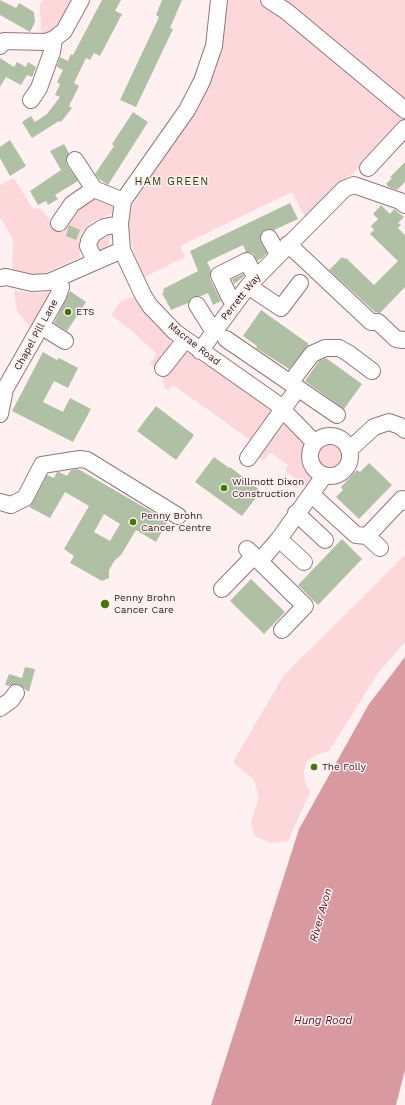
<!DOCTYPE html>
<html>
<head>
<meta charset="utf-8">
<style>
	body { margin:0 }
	canvas { display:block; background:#fff0f1 }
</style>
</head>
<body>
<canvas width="405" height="1105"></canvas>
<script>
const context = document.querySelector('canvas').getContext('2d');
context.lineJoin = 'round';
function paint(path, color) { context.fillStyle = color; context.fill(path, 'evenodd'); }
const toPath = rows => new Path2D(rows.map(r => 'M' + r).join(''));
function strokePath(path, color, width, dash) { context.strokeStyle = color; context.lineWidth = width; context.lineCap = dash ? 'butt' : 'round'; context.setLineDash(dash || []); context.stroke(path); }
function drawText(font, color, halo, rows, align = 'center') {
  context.font = font + ' "Work Sans",sans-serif'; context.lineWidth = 3; context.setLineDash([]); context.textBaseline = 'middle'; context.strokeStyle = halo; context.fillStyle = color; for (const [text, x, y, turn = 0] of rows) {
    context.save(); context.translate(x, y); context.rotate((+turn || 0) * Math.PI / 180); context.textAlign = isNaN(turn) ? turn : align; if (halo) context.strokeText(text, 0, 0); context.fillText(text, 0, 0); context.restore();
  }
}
paint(toPath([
	[43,0,75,0,63,23,49,33,41,34,40,5],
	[229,0,258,0,263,3,401,113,402,121,395,132,306,219,292,192,180,246,185,257,141,279,128,229,132,206,205,93,216,69],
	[281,0,405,0,405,100],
	[14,178,32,208,41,209,52,222,77,209,94,197,117,201,113,213,93,221,81,233,79,242,80,257,41,275,12,274,13,239,0,217,0,185],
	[111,230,109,245,103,250,97,249,95,246,95,238],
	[14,290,28,293,51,292,53,295,32,329,17,311],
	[136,295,144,312,171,338,170,346,157,368,150,364,157,354,132,331,111,315,120,302],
	[192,352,275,411,252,441,173,385,168,391,165,388,162,379,164,375,184,353],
	[283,421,310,448,308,460,316,477,310,489,302,483,297,489,295,487,293,477,285,470,288,465,270,452,263,461,259,457,259,454],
	'317 456a13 13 0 1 1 26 0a13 13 0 1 1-26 0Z',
	[405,555,405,642,378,673,329,751,318,754,307,761,304,771,305,782,310,792,288,841,271,843,255,836,251,822,259,798,254,780,233,762,284,675]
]), '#fdd8db');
paint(toPath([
	[405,657,405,1070,396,1105,211,1105,299,829,369,704]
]), '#d89aa0');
paint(toPath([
	[0,0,16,8,19,3,34,12,35,22,30,32,0,15],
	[102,0,121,0,115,11,122,14,100,56,94,53,90,60,86,58,74,83,79,86,69,106,72,108,61,122,59,121,32,138,22,122,31,116,35,122,47,114,60,97,55,95,60,84,57,82,63,70,57,67,60,57,68,61,71,54,73,55],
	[162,0,182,0,170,28,173,29,136,107,120,100,159,17,156,15],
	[0,58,14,67,17,62,26,67,28,62,36,67,32,77,27,75,21,85,6,77,0,87],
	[133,112,148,122,108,185,99,179,95,174,114,146,112,144],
	[10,140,26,166,10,176,0,158,0,147],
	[64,144,69,153,66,160,67,165,78,181,55,195,58,199,48,205,46,201,38,205,30,191,61,170,50,151],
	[405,162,405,182,397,190,389,187,386,184,392,178,390,177],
	[290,203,298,219,274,230,269,229,261,233,261,242,267,253,262,258,257,261,253,253,246,252,243,245,207,262,211,270,210,279,221,301,213,305,208,293,201,296,192,297,188,303,171,310,162,293,164,292,163,289,198,271,190,251],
	[381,205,390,214,394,209,404,217,398,223,401,225,398,228,405,235,405,287,380,313,375,312,329,270,342,257,345,259,346,258,374,285,398,261,370,234,374,230,371,226,378,219,373,214],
	[69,225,80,230,76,240,66,236],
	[243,274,244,276,234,284,232,279],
	[70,291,86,302,67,331,54,323],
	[261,310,309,344,289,369,256,348,257,346,243,336],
	[43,352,57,360,59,358,78,368,68,388,54,381,43,402,63,412,70,398,91,409,73,442,12,411],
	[326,358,362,384,344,409,305,381,319,361],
	[156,406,194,435,176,460,137,431],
	[214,457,229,468,230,467,261,491,242,516,195,482],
	[369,463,392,485,359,519,336,497,343,490,341,487,357,470,360,472],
	[78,469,168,521,156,542,136,530,121,555,115,560,109,570,109,578,102,581,70,563,74,556,64,549,89,506,65,492,50,518,29,507,33,502,47,475,54,478,57,472,59,472,67,476,71,470],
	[104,514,120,524,110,541,94,532],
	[342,539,362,559,318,605,298,585],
	[251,579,285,612,264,634,230,601],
	[25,667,35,669,29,692,17,684,9,686,5,685,9,674,22,678]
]), '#b0c0a5');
const minor = toPath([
	[219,0,214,46,202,81,187,110,123,201,120,224,122,250,143,295,150,306,175,332,276,403,315,443],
	[269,0,286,11,405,110],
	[0,46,4,41,45,42,54,39,64,31,81,0],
	[31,100,39,88,52,52,54,39],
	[75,160,94,189,123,201],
	[368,168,405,128],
	[59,223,72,204,94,189],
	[269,238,278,254],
	[288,244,371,322,378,322,396,339,403,340],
	[95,261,88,246,89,241,93,234,104,227,120,224],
	[0,278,6,277,32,283,49,282,122,250],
	[248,286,281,308,300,283],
	[235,302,230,298,219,275,247,261,255,277],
	[197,305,214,332],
	[41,326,65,341],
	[226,339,337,415],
	[200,351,248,286,344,189,354,185,400,201,405,205],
	[163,368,185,340],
	[290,383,312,354,325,348,339,348,348,353,372,371],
	[0,414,5,389,58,296,61,287,59,278],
	'310 456a20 20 0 1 1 40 0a20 20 0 1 1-40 0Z',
	[349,450,374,427,389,422,400,426,405,430],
	[248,458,298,388],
	[311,494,356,535,367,536,380,548],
	[0,502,11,505,25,498,42,465,80,459,87,460,178,516],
	[296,513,325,540],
	[367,536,402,499,405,502],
	[279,539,304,562],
	[247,549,305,606,282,630],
	[260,561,279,539,324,476],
	[222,589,254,556],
	[0,708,11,700,16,693]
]);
strokePath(minor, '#967578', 18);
strokePath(minor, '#fff', 16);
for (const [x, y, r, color] of [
	[68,312,4,"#437703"],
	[224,488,4,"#437703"],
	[133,522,4,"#437703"],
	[105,604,5,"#437703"],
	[314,767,4,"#437703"]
]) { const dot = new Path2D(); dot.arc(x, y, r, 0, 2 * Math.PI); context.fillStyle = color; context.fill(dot); strokePath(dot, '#fff0f1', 1.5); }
drawText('10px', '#26191a', '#fff0f1', [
	["Perrett Way",241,297,-51],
	["Chapel Pill Lane",36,335,-61],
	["Macrae Road",194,344,38]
]);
drawText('10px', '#26191a', '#fff0f1', [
	["ETS",76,312],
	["Willmott Dixon",232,482],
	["Construction",232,494],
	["Penny Brohn",141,516],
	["Cancer Centre",141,528],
	["Penny Brohn",114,598],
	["Cancer Care",114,610],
	["The Folly",322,767]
], 'left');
context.letterSpacing = '1px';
drawText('11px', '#214200', '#fff0f1', [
	["HAM GREEN",172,182]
]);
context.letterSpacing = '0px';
drawText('italic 11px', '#560c1f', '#fff0f1', [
	["River Avon",321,915,-74],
	["Hung Road",323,1021]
]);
</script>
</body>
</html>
